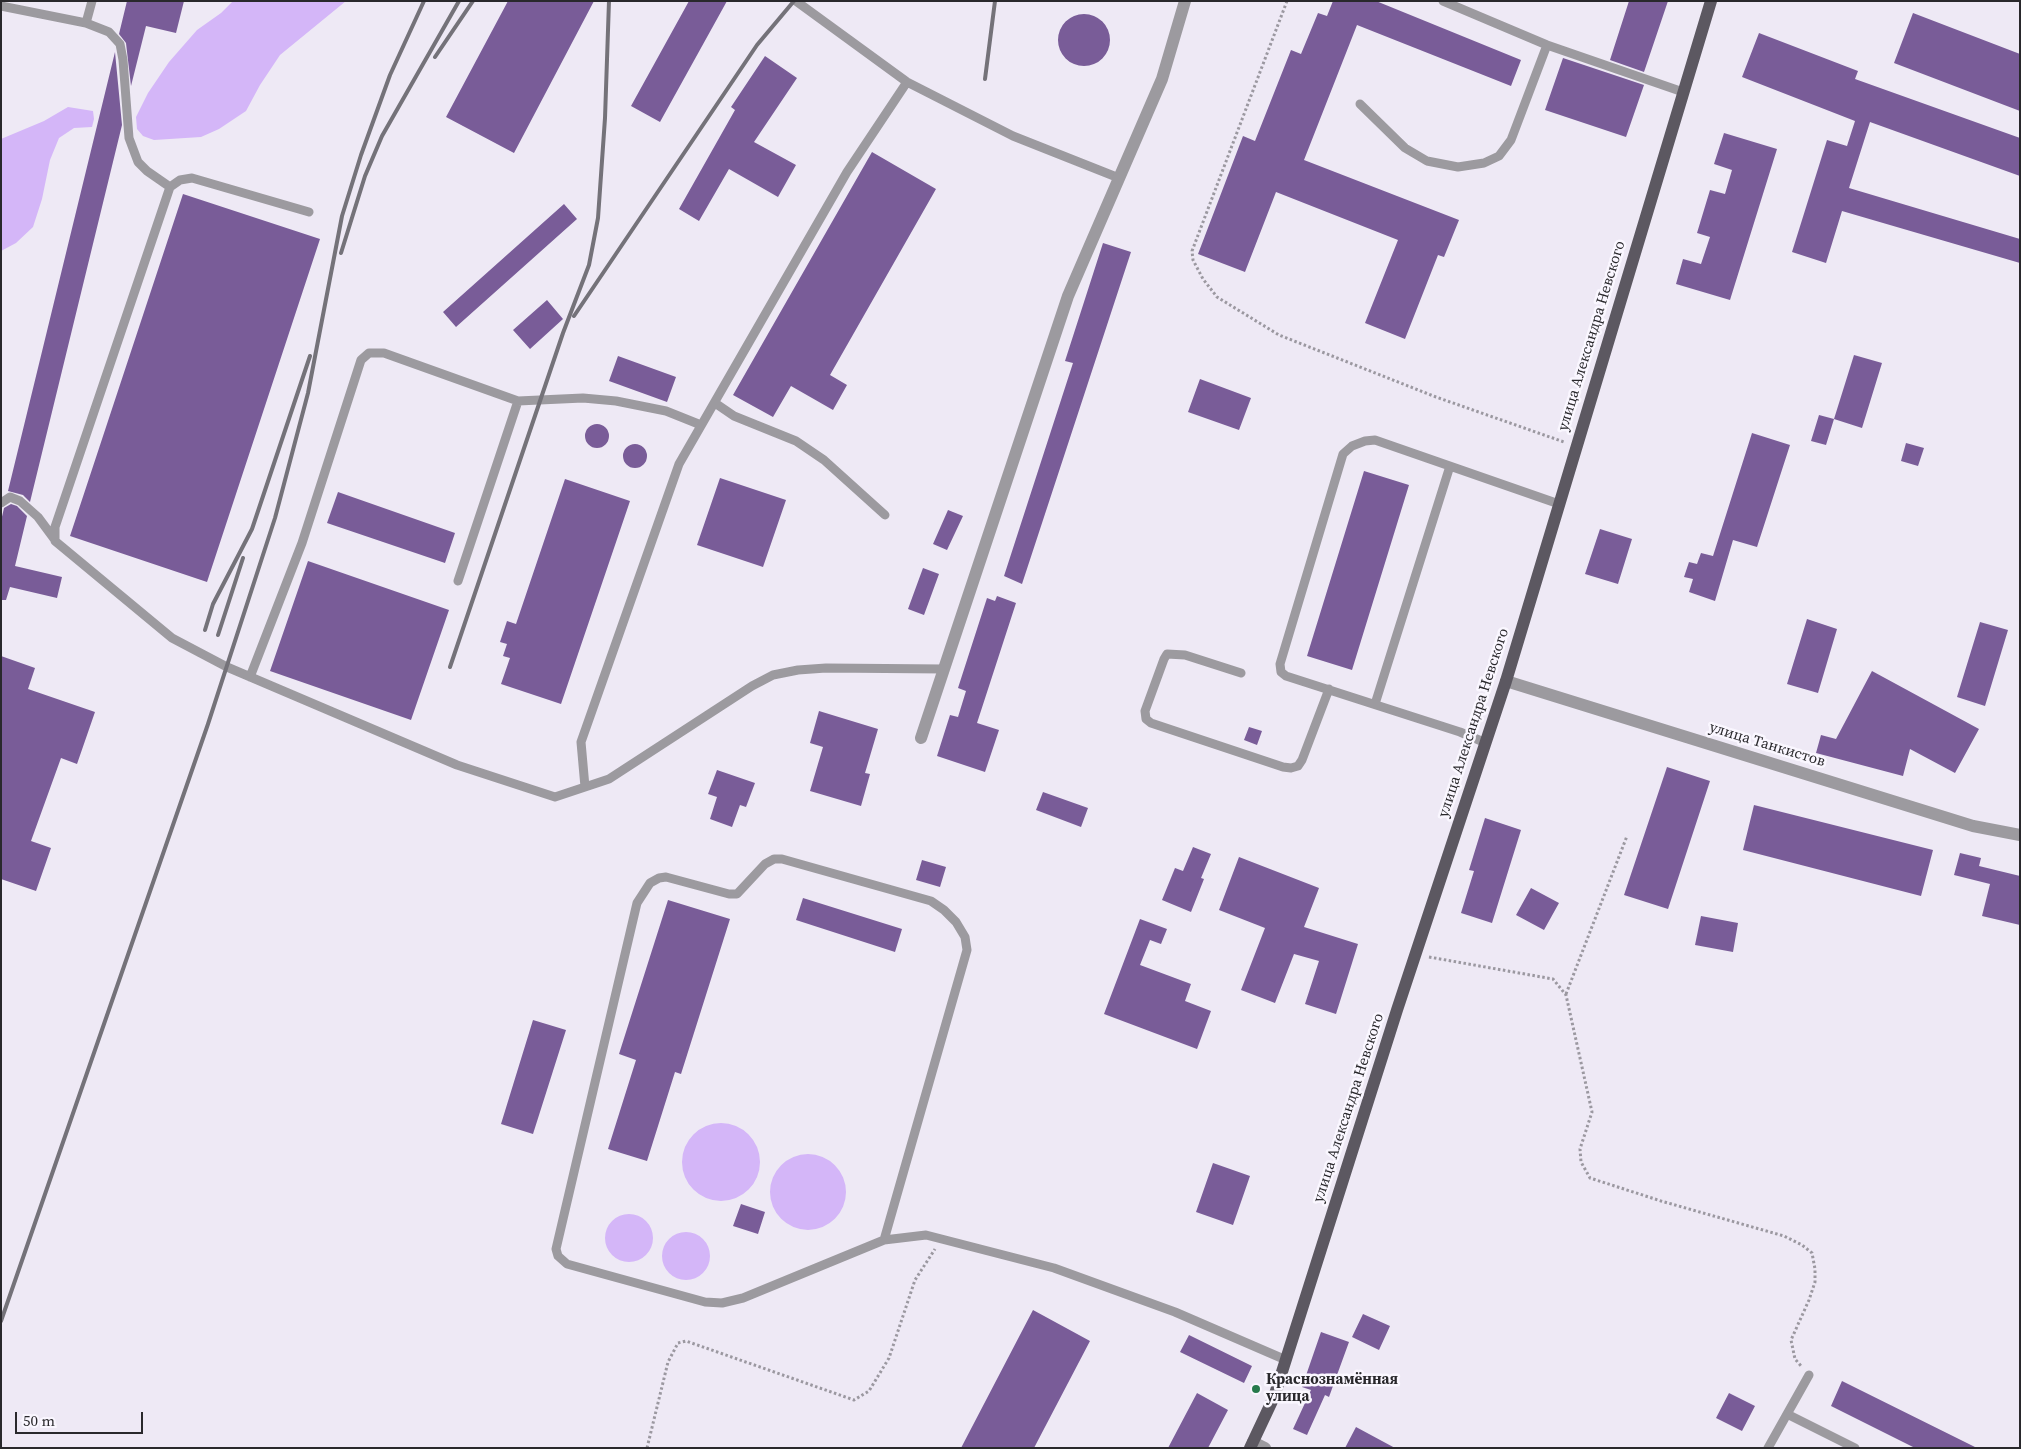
<!DOCTYPE html>
<html>
<head>
<meta charset="utf-8">
<style>
	body { margin:0 }
	#map { position:relative; width:2021px; height:1449px; overflow:hidden; background:#eee9f5; font-family:"Source Serif 4",serif }
	canvas { display:block }
	.frame { position:absolute; inset:0; border:2px solid #29282c; pointer-events:none }
	.scale { position:absolute; left:15px; top:1412px; width:128px; height:22px; box-sizing:border-box; border:2px solid #29282c; border-top:0; padding-left:6px; font-size:15px; line-height:18px; white-space:nowrap; color:#29282c; -webkit-text-stroke:4px #faf7ff; paint-order:stroke }
</style>
</head>
<body>
<div id="map">
<canvas width="2021" height="1449"></canvas>
<div class="frame"></div>
<div class="scale">50 m</div>
</div>
<script>
const context = document.querySelector('canvas').getContext('2d');
context.lineJoin = 'round';
function paint(path, color) { context.fillStyle = color; context.fill(path, 'evenodd'); }
const toPath = rows => new Path2D(rows.map(r => 'M' + r).join(''));
function strokePath(path, color, width, dash) { context.strokeStyle = color; context.lineWidth = width; context.lineCap = dash ? 'butt' : 'round'; context.setLineDash(dash || []); context.stroke(path); }
function drawText(font, color, halo, rows, align = 'center') {
  context.font = font + ' "Source Serif 4",serif'; context.lineWidth = 5; context.setLineDash([]); context.textBaseline = 'middle'; context.strokeStyle = halo; context.fillStyle = color; for (const [text, x, y, turn = 0] of rows) {
    context.save(); context.translate(x, y); context.rotate((+turn || 0) * Math.PI / 180); context.textAlign = isNaN(turn) ? turn : align; if (halo) context.strokeText(text, 0, 0); context.fillText(text, 0, 0); context.restore();
  }
}
paint(toPath([
	[233,1,346,1,280,55,260,85,246,111,219,129,201,137,154,140,143,136,137,129,136,117,148,93,169,62,197,30,221,13],
	[68,107,93,111,94,119,92,127,74,128,59,138,50,160,42,199,33,227,16,243,1,251,1,139,44,121],
	'682 1162a39 39 0 1 1 78 0a39 39 0 1 1-78 0Z',
	'770 1192a38 38 0 1 1 76 0a38 38 0 1 1-76 0Z',
	'605 1238a24 24 0 1 1 48 0a24 24 0 1 1-48 0Z',
	'662 1256a24 24 0 1 1 48 0a24 24 0 1 1-48 0Z'
]), '#d4b6f8');
paint(toPath([
	[127,1,184,1,176,33,146,26,131,86,126,43,119,34],
	[508,1,594,1,514,153,446,117],
	[689,1,727,1,660,122,631,106],
	[1333,1,1376,1,1521,60,1511,86,1357,25,1304,160,1459,220,1444,257,1438,255,1405,339,1365,323,1398,240,1276,192,1245,272,1198,254,1243,136,1255,141,1291,50,1301,54,1318,13,1327,16],
	[1629,1,1668,1,1644,72,1610,60],
	[1913,13,2020,54,2020,111,1894,63],
	'1058 40a26 26 0 1 1 52 0a26 26 0 1 1-52 0Z',
	[1759,33,1858,71,1855,79,2020,138,2020,176,1870,122,1849,188,2020,239,2020,263,1842,211,1826,263,1792,252,1827,140,1847,146,1855,121,1742,77],
	[115,52,122,125,30,502,23,495,8,491],
	[765,56,797,78,754,142,796,165,778,197,729,169,699,221,679,209,735,110,731,107],
	[1563,58,1644,85,1626,137,1545,110],
	[1724,133,1777,149,1730,300,1676,284,1683,259,1701,264,1710,237,1697,233,1710,190,1725,194,1732,170,1714,164],
	[872,152,936,189,830,375,847,385,833,410,791,386,773,417,733,395],
	[183,194,320,239,207,582,70,536],
	[564,204,577,219,456,327,443,312],
	[1103,243,1131,252,1022,584,1004,576,1073,363,1065,361],
	[547,300,563,319,530,349,513,330],
	[1854,355,1882,363,1862,428,1834,419],
	[618,356,676,377,667,402,609,381],
	[1200,379,1251,398,1239,430,1188,412],
	[1819,415,1834,419,1826,445,1811,441],
	'585 436a12 12 0 1 1 24 0a12 12 0 1 1-24 0Z',
	[1752,433,1790,445,1757,547,1733,540,1715,601,1689,592,1693,579,1684,577,1689,562,1697,564,1701,553,1713,556],
	[1906,443,1924,448,1918,466,1901,461],
	'623 456a12 12 0 1 1 24 0a12 12 0 1 1-24 0Z',
	[1364,471,1409,485,1352,670,1307,656],
	[720,478,786,500,763,567,697,545],
	[565,479,630,501,561,704,501,684,510,658,503,656,507,644,500,642,507,621,516,624],
	[338,492,455,533,445,563,327,523],
	[11,504,17,506,27,516,15,566,62,577,57,598,10,587,6,600,1,600,1,521,4,508],
	[948,510,963,516,947,550,933,544],
	[1600,529,1632,539,1618,584,1585,574],
	[308,561,449,610,411,720,270,671],
	[923,568,939,574,924,615,908,609],
	[997,596,1016,603,977,723,999,730,985,772,937,756,950,715,958,717,966,691,958,688,987,598,995,601],
	[1807,619,1837,629,1818,693,1787,684],
	[1980,622,2008,630,1985,706,1957,697],
	[1,656,35,668,28,689,95,712,77,764,61,758,31,841,51,848,36,891,1,879],
	[1872,671,1979,729,1955,773,1910,749,1903,776,1816,753,1821,735,1836,739],
	[819,711,878,729,865,773,870,774,861,806,810,791,823,747,810,743],
	[1249,727,1262,731,1257,745,1244,740],
	[1667,767,1710,781,1668,909,1624,895],
	[717,770,755,783,746,807,740,805,732,827,710,819,717,797,708,794],
	[1043,792,1088,808,1081,827,1036,810],
	[1754,805,1933,850,1921,896,1743,850],
	[1485,818,1521,830,1492,923,1461,913,1474,871,1469,870],
	[1193,847,1211,854,1201,878,1204,879,1191,912,1162,900,1175,868,1183,871],
	[1960,853,1981,858,1979,866,2020,876,2020,925,1982,916,1990,884,1954,875],
	[1239,857,1319,888,1304,927,1358,944,1336,1014,1305,1004,1319,961,1294,954,1275,1003,1241,990,1265,928,1219,910],
	[922,860,946,867,940,887,916,880],
	[1531,888,1559,903,1544,930,1516,915],
	[803,898,902,929,895,952,796,920],
	[668,900,730,919,681,1074,675,1072,647,1161,608,1149,636,1060,619,1054],
	[1701,916,1738,923,1733,952,1695,945],
	[1140,919,1167,929,1161,944,1150,940,1140,965,1191,984,1185,1001,1211,1011,1197,1049,1104,1014],
	[533,1020,566,1030,533,1134,501,1124],
	[1213,1163,1250,1176,1233,1225,1196,1212],
	[741,1204,765,1212,758,1234,733,1226],
	[1033,1310,1090,1341,1034,1448,961,1448],
	[1363,1314,1390,1326,1379,1350,1352,1337],
	[1321,1332,1349,1342,1329,1397,1325,1395,1307,1435,1293,1429,1311,1390,1302,1387],
	[1189,1335,1252,1366,1244,1383,1180,1352],
	[1842,1381,1977,1448,1915,1448,1831,1406],
	[1197,1393,1228,1410,1208,1448,1168,1448],
	[1729,1393,1755,1406,1742,1431,1716,1418],
	[1356,1427,1395,1448,1345,1448]
]), '#795c98');
strokePath(toPath([
	[1287,1,1192,251,1193,260,1203,279,1217,297,1279,335,1436,397,1564,442],
	[1429,957,1553,979,1566,995,1592,1112,1580,1149,1581,1162,1590,1178,1661,1201,1784,1236,1802,1245,1812,1253,1815,1269,1815,1282,1809,1300,1791,1340,1795,1359,1802,1367],
	[1566,994,1627,836],
	[647,1448,668,1362,678,1343,686,1341,854,1400,869,1391,889,1358,915,1280,935,1249]
]), '#9b98a0', 3, [2.5, 2.5]);
strokePath(toPath([
	[796,1,907,82,1013,136,1119,178],
	[1443,1,1547,45,1683,92],
	[1,6,86,23,109,32,120,44,123,60,129,138,138,162,147,171,170,187],
	[86,23,92,1],
	[1360,104,1405,148,1427,161,1458,167,1484,163,1499,156,1511,140,1547,45],
	[309,212,192,178,180,180,170,187,55,527,55,541,172,638,227,667,457,765,555,797,609,779,752,686,773,675,798,670,826,668,944,669],
	[715,403,734,416,796,441,824,460,885,515],
	[1,503,10,497,20,501,38,517,55,540],
	[458,581,518,401],
	[1241,673,1185,655,1167,654,1164,659,1145,711,1146,719,1151,723,1283,767,1291,768,1298,766,1302,760,1329,689],
	[250,677,302,543,361,360,369,353,384,353,518,401,583,398,616,401,666,411,701,425],
	[1375,704,1450,466],
	[1486,743,1460,732,1286,676,1281,672,1280,664,1343,454,1352,446,1365,441,1375,440,1559,504],
	[585,787,581,742,679,464,847,172,907,82],
	[884,1240,967,950,965,937,956,922,944,910,931,901,782,859,774,859,765,864,737,894,729,894,666,877,659,878,650,883,637,903,556,1249,558,1256,567,1264,705,1302,722,1303,743,1298,884,1240,926,1235,1054,1268,1175,1312,1286,1360],
	[1787,1414,1855,1448],
	[1768,1448,1809,1375]
]), '#9c9a9f', 9);
strokePath(toPath([
	[1506,681,1973,826,2020,835],
	[921,738,1068,296,1162,79,1185,1],
	[1253,1442,1265,1448]
]), '#9c9a9f', 12);
strokePath(toPath([
	[1250,1448,1274,1397,1397,1010,1506,681,1711,1]
]), '#5c5861', 12);
strokePath(toPath([
	[435,57,473,1],
	[985,79,995,1],
	[341,253,365,176,382,136,459,1],
	[574,316,757,45,794,1],
	[205,630,213,604,252,529,310,356],
	[218,635,243,558],
	[450,667,563,333,589,265,598,218,605,118,609,1],
	[1,1321,208,724,275,518,308,393,342,216,361,155,390,75,424,1]
]), '#747279', 4);
for (const [x, y, r, color] of [
	[1256,1389,5,"#277a4c"]
]) { const dot = new Path2D(); dot.arc(x, y, r, 0, 2 * Math.PI); context.fillStyle = color; context.fill(dot); strokePath(dot, '#faf7ff', 2); }
drawText('15px', '#29282c', '#faf7ff', [
	["улица Александра Невского",1592,336,-73],
	["улица Александра Невского",1474,723,-72],
	["улица Танкистов",1767,745,17],
	["улица Александра Невского",1349,1108,-72]
]);
drawText('bold 15px', '#29282c', '#faf7ff', [
	["Краснознамённая",1266,1380],
	["улица",1266,1397]
], 'left');
</script>
</body>
</html>
